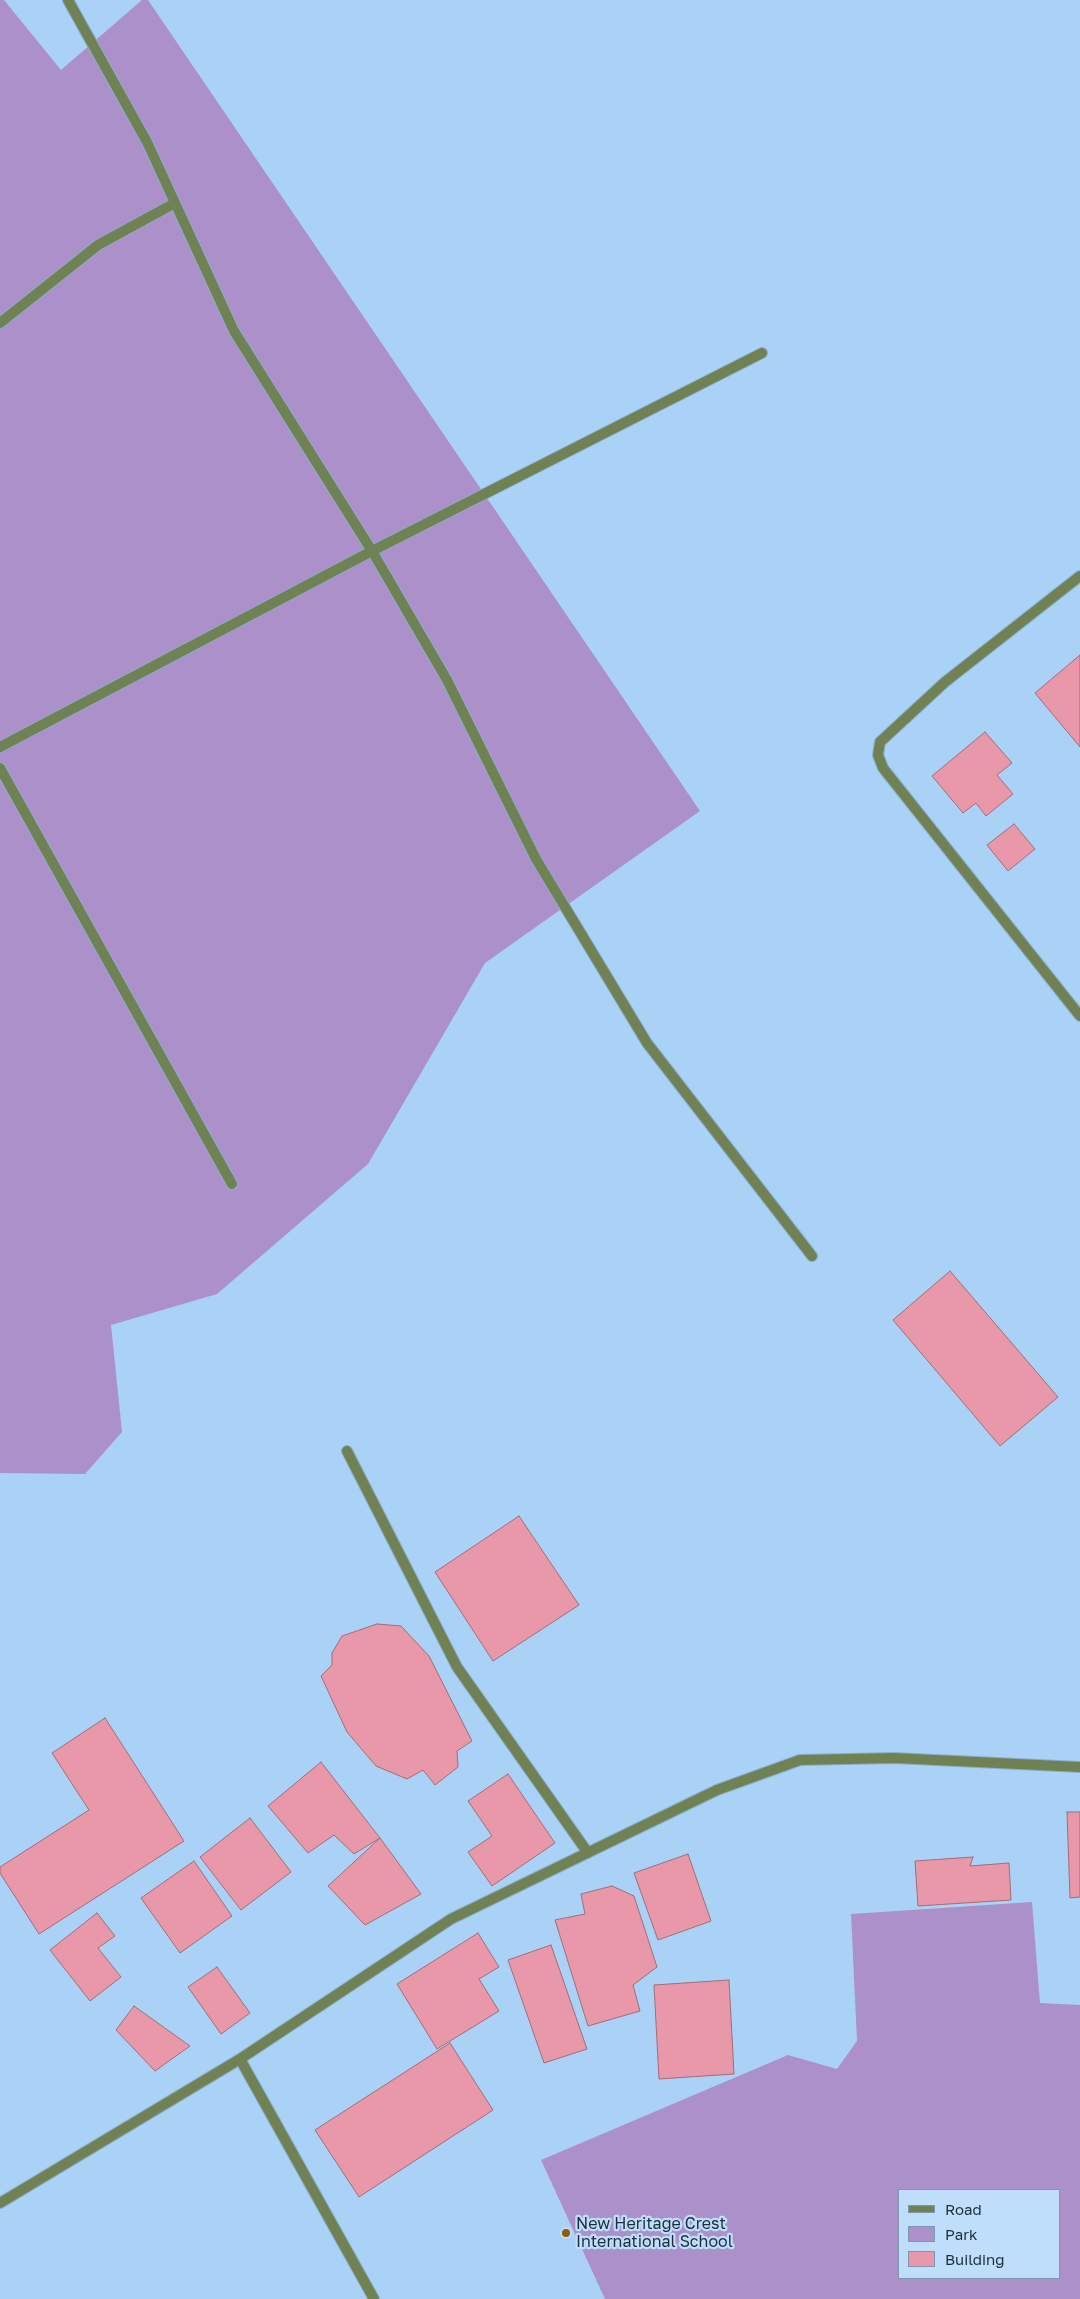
<!DOCTYPE html>
<html>
<head>
<meta charset="utf-8">
<style>
	body { margin:0 }
	#map { position:relative; width:1080px; height:2299px; overflow:hidden; background:#aad2f6; font-family:"Golos Text",sans-serif }
	canvas { display:block }
	.legend { position:absolute; left:898px; top:2189px; width:162px; height:90px; box-sizing:border-box; background:#bedefc; border:1px solid #7e97af; margin:0; padding:6px 9px; list-style:none; font-size:15px; color:#1d2d3b }
	.legend li { display:flex; align-items:center; gap:10px; height:25px }
	.legend b { width:25px; border:1px solid #7e97af }
</style>
</head>
<body>
<div id="map">
<canvas width="1080" height="2299"></canvas>
<ul class="legend">
<li><b style="height:6px;background:#708254"></b>Road</li>
<li><b style="height:14px;background:#ac90ca"></b>Park</li>
<li><b style="height:14px;background:#e898a9"></b>Building</li>
</ul>
</div>
<script>
const context = document.querySelector('canvas').getContext('2d');
context.lineJoin = 'round';
function paint(path, color) { context.fillStyle = color; context.fill(path, 'evenodd'); }
const toPath = rows => new Path2D(rows.map(r => 'M' + r).join(''));
function strokePath(path, color, width, dash) { context.strokeStyle = color; context.lineWidth = width; context.lineCap = dash ? 'butt' : 'round'; context.setLineDash(dash || []); context.stroke(path); }
function drawText(font, color, halo, rows, align = 'center') {
  context.font = font + ' "Golos Text",sans-serif'; context.lineWidth = 4.5; context.setLineDash([]); context.textBaseline = 'middle'; context.strokeStyle = halo; context.fillStyle = color; for (const [text, x, y, turn = 0] of rows) {
    context.save(); context.translate(x, y); context.rotate((+turn || 0) * Math.PI / 180); context.textAlign = isNaN(turn) ? turn : align; if (halo) context.strokeText(text, 0, 0); context.fillText(text, 0, 0); context.restore();
  }
}
paint(toPath([
	[0,0,4,0,61,70,142,0,148,0,700,811,485,963,368,1164,217,1294,111,1325,122,1432,85,1474,0,1473],
	[1032,1902,1040,2003,1080,2005,1080,2299,605,2299,541,2160,788,2055,837,2069,857,2041,851,1914],
	[899,2190,1059,2190,1059,2278,899,2278]
]), '#ac90ca');
const building = toPath([
	[1080,655,1080,747,1035,693,1080,655],
	[985,732,1012,763,997,775,1013,794,986,816,976,803,963,813,932,776,985,732],
	[1014,824,1035,849,1008,871,987,845,1014,824],
	[950,1271,1058,1397,1000,1446,893,1320,950,1271],
	[519,1516,579,1605,493,1661,435,1572,519,1516],
	[377,1624,401,1626,429,1656,472,1741,457,1751,458,1767,435,1785,423,1770,407,1779,376,1766,347,1732,321,1676,332,1665,332,1653,342,1636,377,1624],
	[105,1718,184,1841,39,1934,0,1873,0,1867,89,1810,52,1753,105,1718],
	[321,1762,380,1838,354,1854,334,1835,308,1853,268,1806,321,1762],
	[508,1774,555,1843,492,1886,468,1852,492,1836,468,1801,508,1774],
	[1067,1812,1080,1812,1080,1897,1070,1898,1067,1812],
	[250,1818,291,1872,241,1910,200,1857,250,1818],
	[380,1838,421,1894,365,1925,328,1886,380,1838],
	[688,1854,711,1921,658,1940,634,1873,688,1854],
	[973,1857,970,1866,1009,1863,1011,1900,918,1906,915,1861,973,1857],
	[194,1861,232,1916,180,1953,141,1898,194,1861],
	[612,1886,634,1896,657,1967,633,1985,640,2011,588,2026,555,1920,585,1914,581,1894,612,1886],
	[97,1913,115,1936,98,1948,121,1977,90,2001,50,1950,97,1913],
	[478,1933,499,1967,479,1979,499,2011,437,2049,397,1984,478,1933],
	[551,1945,587,2049,544,2063,508,1960,551,1945],
	[217,1967,250,2013,221,2034,188,1987,217,1967],
	[729,1980,734,2074,659,2079,654,1985,729,1980],
	[134,2006,190,2046,155,2071,116,2030,134,2006],
	[450,2043,493,2110,359,2197,315,2130,450,2043]
]);
paint(building, '#e898a9');
strokePath(building, '#a06d77', 1);
const minor = toPath([
	[68,0,147,142,234,331,372,551,447,680,536,859,647,1043,812,1256],
	[0,323,98,245,175,203],
	[1080,576,945,682,880,742,878,755,883,768,1080,1016],
	[0,747,372,551,762,353],
	[0,768,232,1184],
	[347,1451,457,1667,588,1853],
	[240,2059,374,2299],
	[0,2203,240,2059,451,1919,717,1790,800,1760,894,1758,1080,1767]
]);
strokePath(minor, '#8baecd', 12);
strokePath(minor, '#708254', 10);
for (const [x, y, r, color] of [
	[566,2233,5,"#915911"]
]) { const dot = new Path2D(); dot.arc(x, y, r, 0, 2 * Math.PI); context.fillStyle = color; context.fill(dot); strokePath(dot, '#bedefc', 2); }
drawText('16px', '#1d2d3b', '#bedefc', [
	["New Heritage Crest",576,2224],
	["International School",576,2242]
], 'left');
</script>
</body>
</html>
